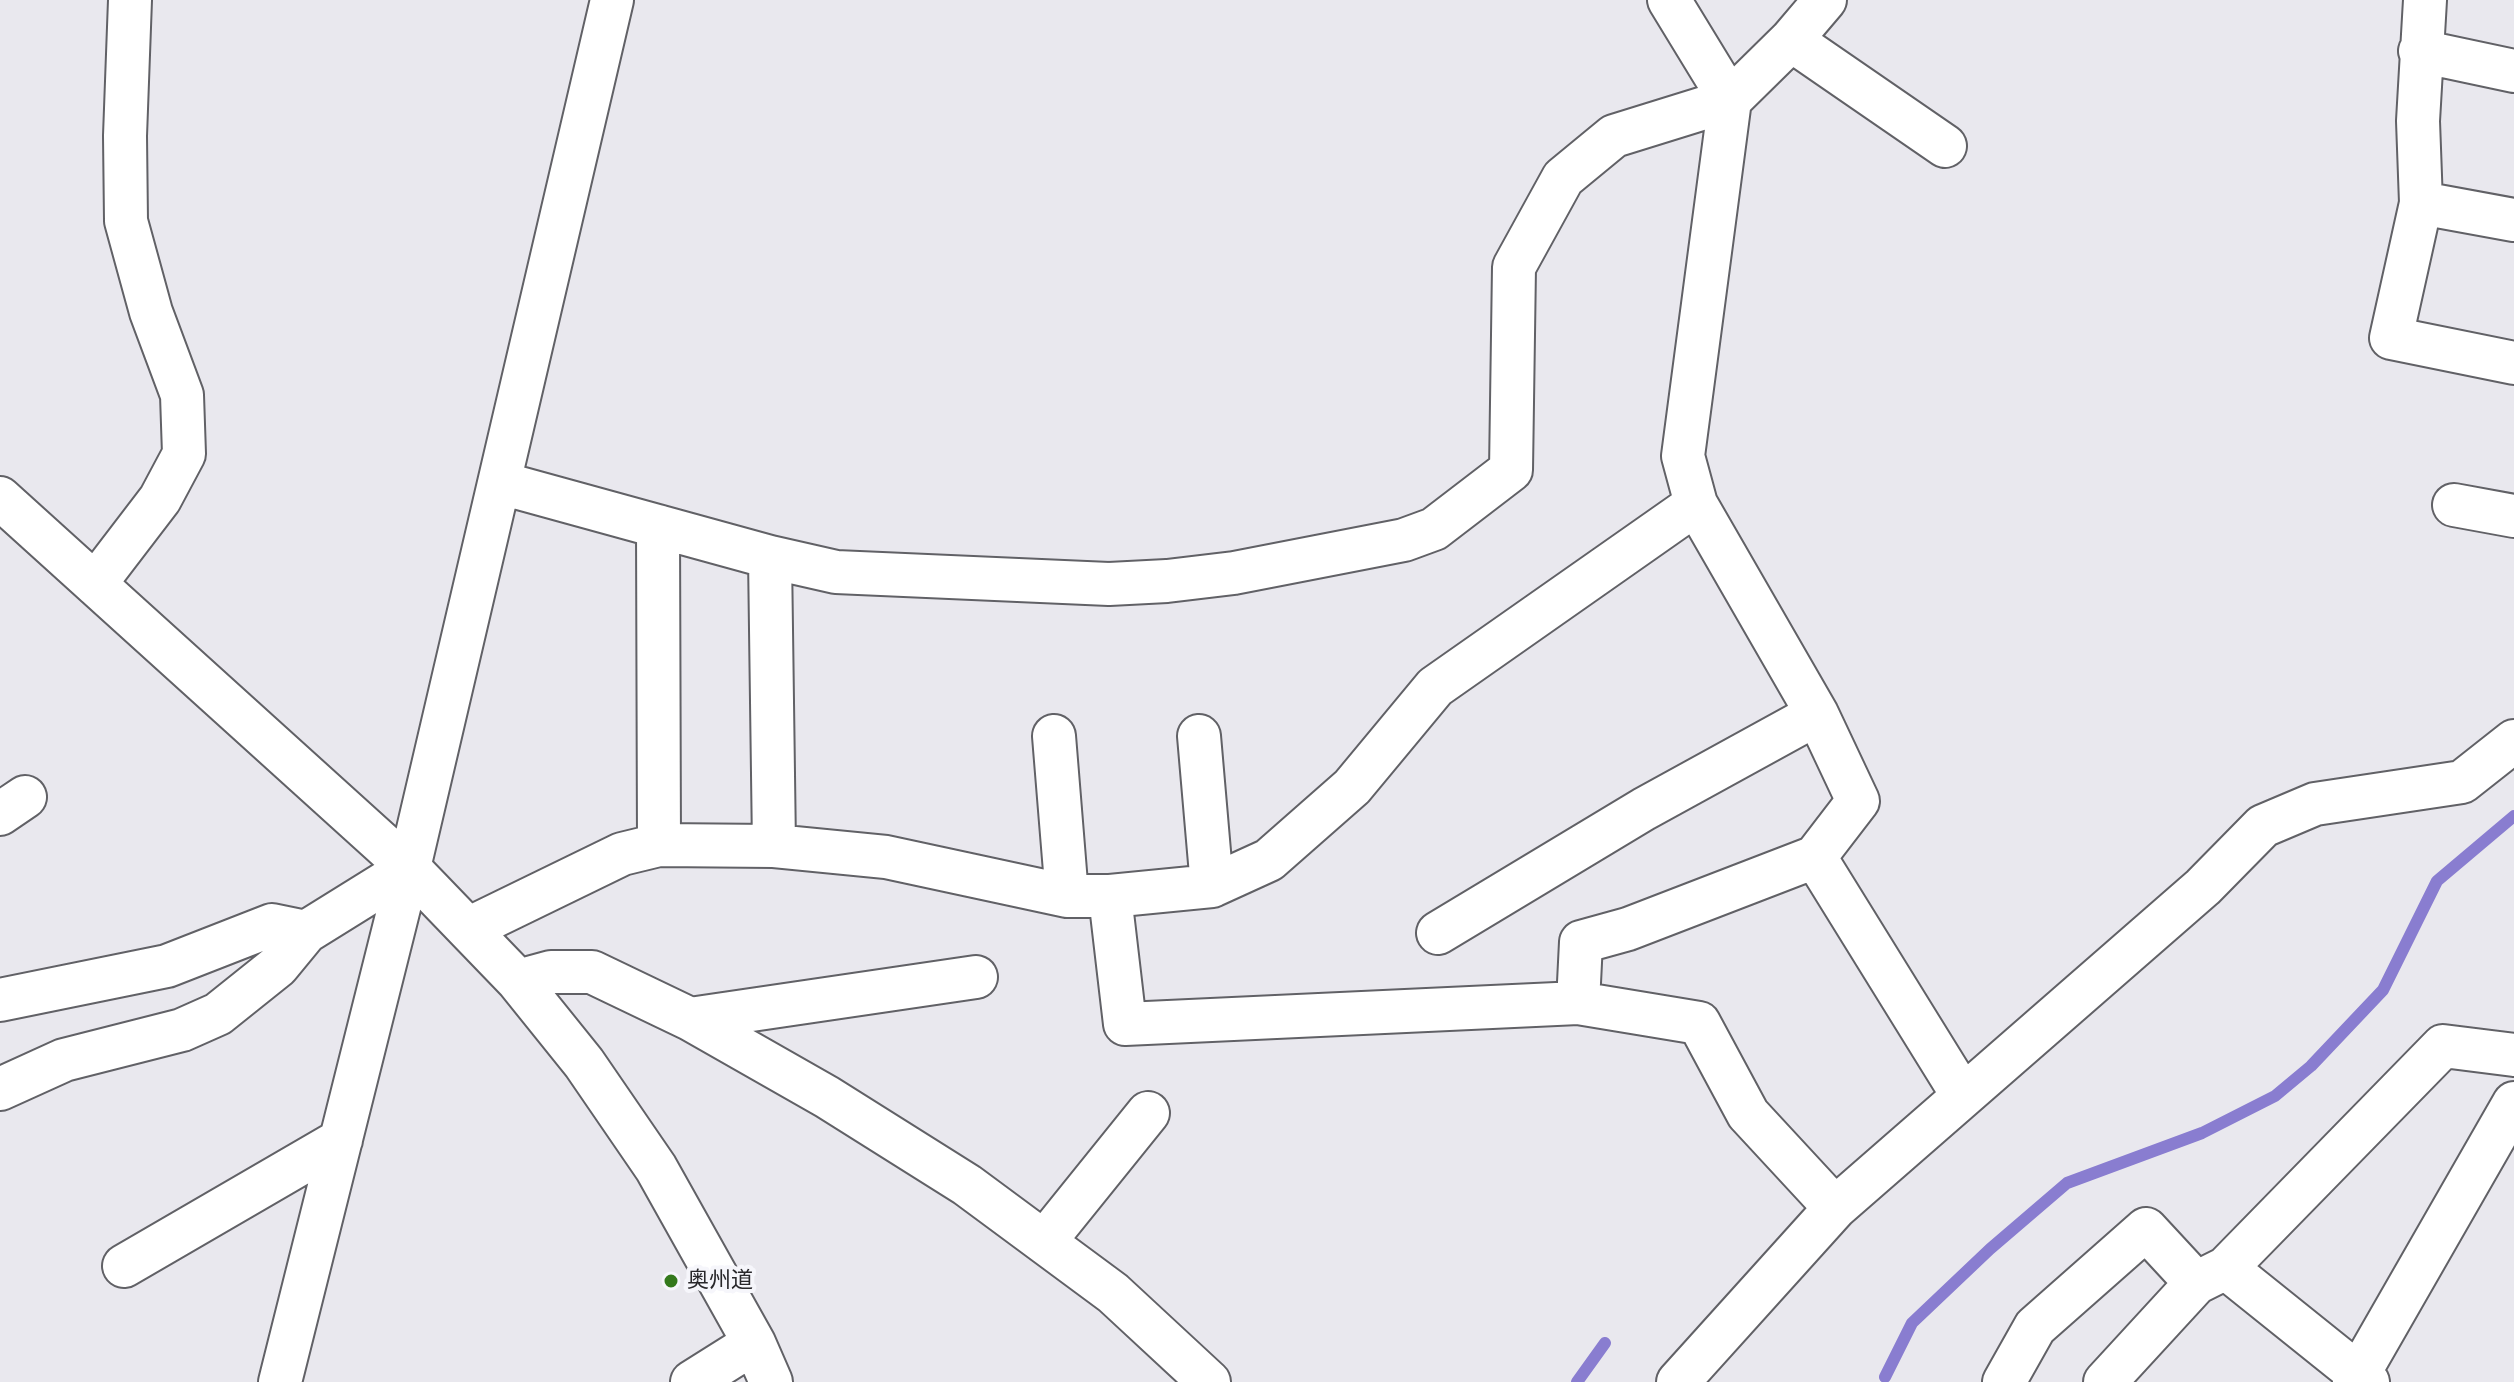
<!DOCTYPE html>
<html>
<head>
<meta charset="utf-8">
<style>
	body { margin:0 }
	canvas { display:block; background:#e9e8ee }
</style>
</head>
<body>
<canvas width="2514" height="1382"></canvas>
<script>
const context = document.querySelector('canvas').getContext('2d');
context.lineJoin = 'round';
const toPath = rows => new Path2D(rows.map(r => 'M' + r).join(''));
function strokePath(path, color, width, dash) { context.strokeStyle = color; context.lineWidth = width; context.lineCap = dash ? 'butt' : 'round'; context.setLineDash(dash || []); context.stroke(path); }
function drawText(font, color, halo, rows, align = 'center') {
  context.font = font + ' "IBM Plex Serif","Noto Sans JP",serif'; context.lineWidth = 8; context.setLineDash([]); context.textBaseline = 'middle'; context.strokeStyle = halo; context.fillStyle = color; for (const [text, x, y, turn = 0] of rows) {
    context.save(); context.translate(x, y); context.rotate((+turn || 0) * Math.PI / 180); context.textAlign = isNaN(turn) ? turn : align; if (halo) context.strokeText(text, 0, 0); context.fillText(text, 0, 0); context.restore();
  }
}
strokePath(toPath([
	[1885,1377,1912,1323,1990,1249,2067,1183,2202,1133,2275,1096,2311,1066,2383,990,2437,881,2514,816],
	[1577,1382,1605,1343]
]), '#897dd0', 12);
const minor = toPath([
	[1825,0,1791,40,1730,100,1683,456,1696,504,1817,714,1858,801,1815,857,1963,1096],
	[2425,0,2418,121,2421,203,2391,338,2514,363],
	[1791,40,1945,146],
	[2420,51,2514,71],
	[2421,203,2514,220],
	[501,483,770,557,836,572,1109,584,1167,581,1234,573,1404,540,1434,529,1511,470,1514,267,1563,178,1614,136,1730,100,1669,0],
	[0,498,409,868,518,981,584,1063,656,1168,754,1343,771,1382],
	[2454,505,2514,516],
	[658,526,659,845],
	[770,557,774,846],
	[95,584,160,499,184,454,182,395,151,312,126,221,125,136,130,0],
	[1054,736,1067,896],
	[1199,736,1212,886],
	[0,814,25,797],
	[1110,896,1125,1024,1578,1003,1699,1023,1748,1114,1835,1208],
	[470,928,622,854,659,845,774,846,886,857,1067,896,1110,896,1212,886,1269,860,1352,787,1435,687,1696,504],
	[1438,933,1644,809,1817,714],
	[518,981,551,972,592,972,690,1019,827,1097,967,1185,1113,1293,1209,1382],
	[0,1000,167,966,272,925,306,932],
	[1578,1003,1581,942,1628,929,1815,857],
	[690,1019,976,977],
	[0,1089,64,1060,182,1030,218,1014,278,966,306,932,409,868],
	[1044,1242,1148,1113],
	[124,1266,341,1140],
	[2226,1268,2368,1382],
	[280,1382,409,868,612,0],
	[692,1382,754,1343],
	[1678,1382,1835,1208,2203,887,2263,826,2315,804,2462,782,2514,741],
	[2004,1382,2035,1327,2146,1229,2196,1283],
	[2105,1382,2196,1283,2226,1268,2443,1046,2514,1055],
	[2354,1382,2514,1103]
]);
strokePath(minor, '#616166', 46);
strokePath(minor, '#fff', 42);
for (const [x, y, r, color] of [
	[671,1281,8,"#34791c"]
]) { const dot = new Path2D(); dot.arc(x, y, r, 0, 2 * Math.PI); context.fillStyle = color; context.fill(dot); strokePath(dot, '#f6f6fb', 3); }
drawText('22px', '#29282b', '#f6f6fb', [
	["奥州道",687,1281]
], 'left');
</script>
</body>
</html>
